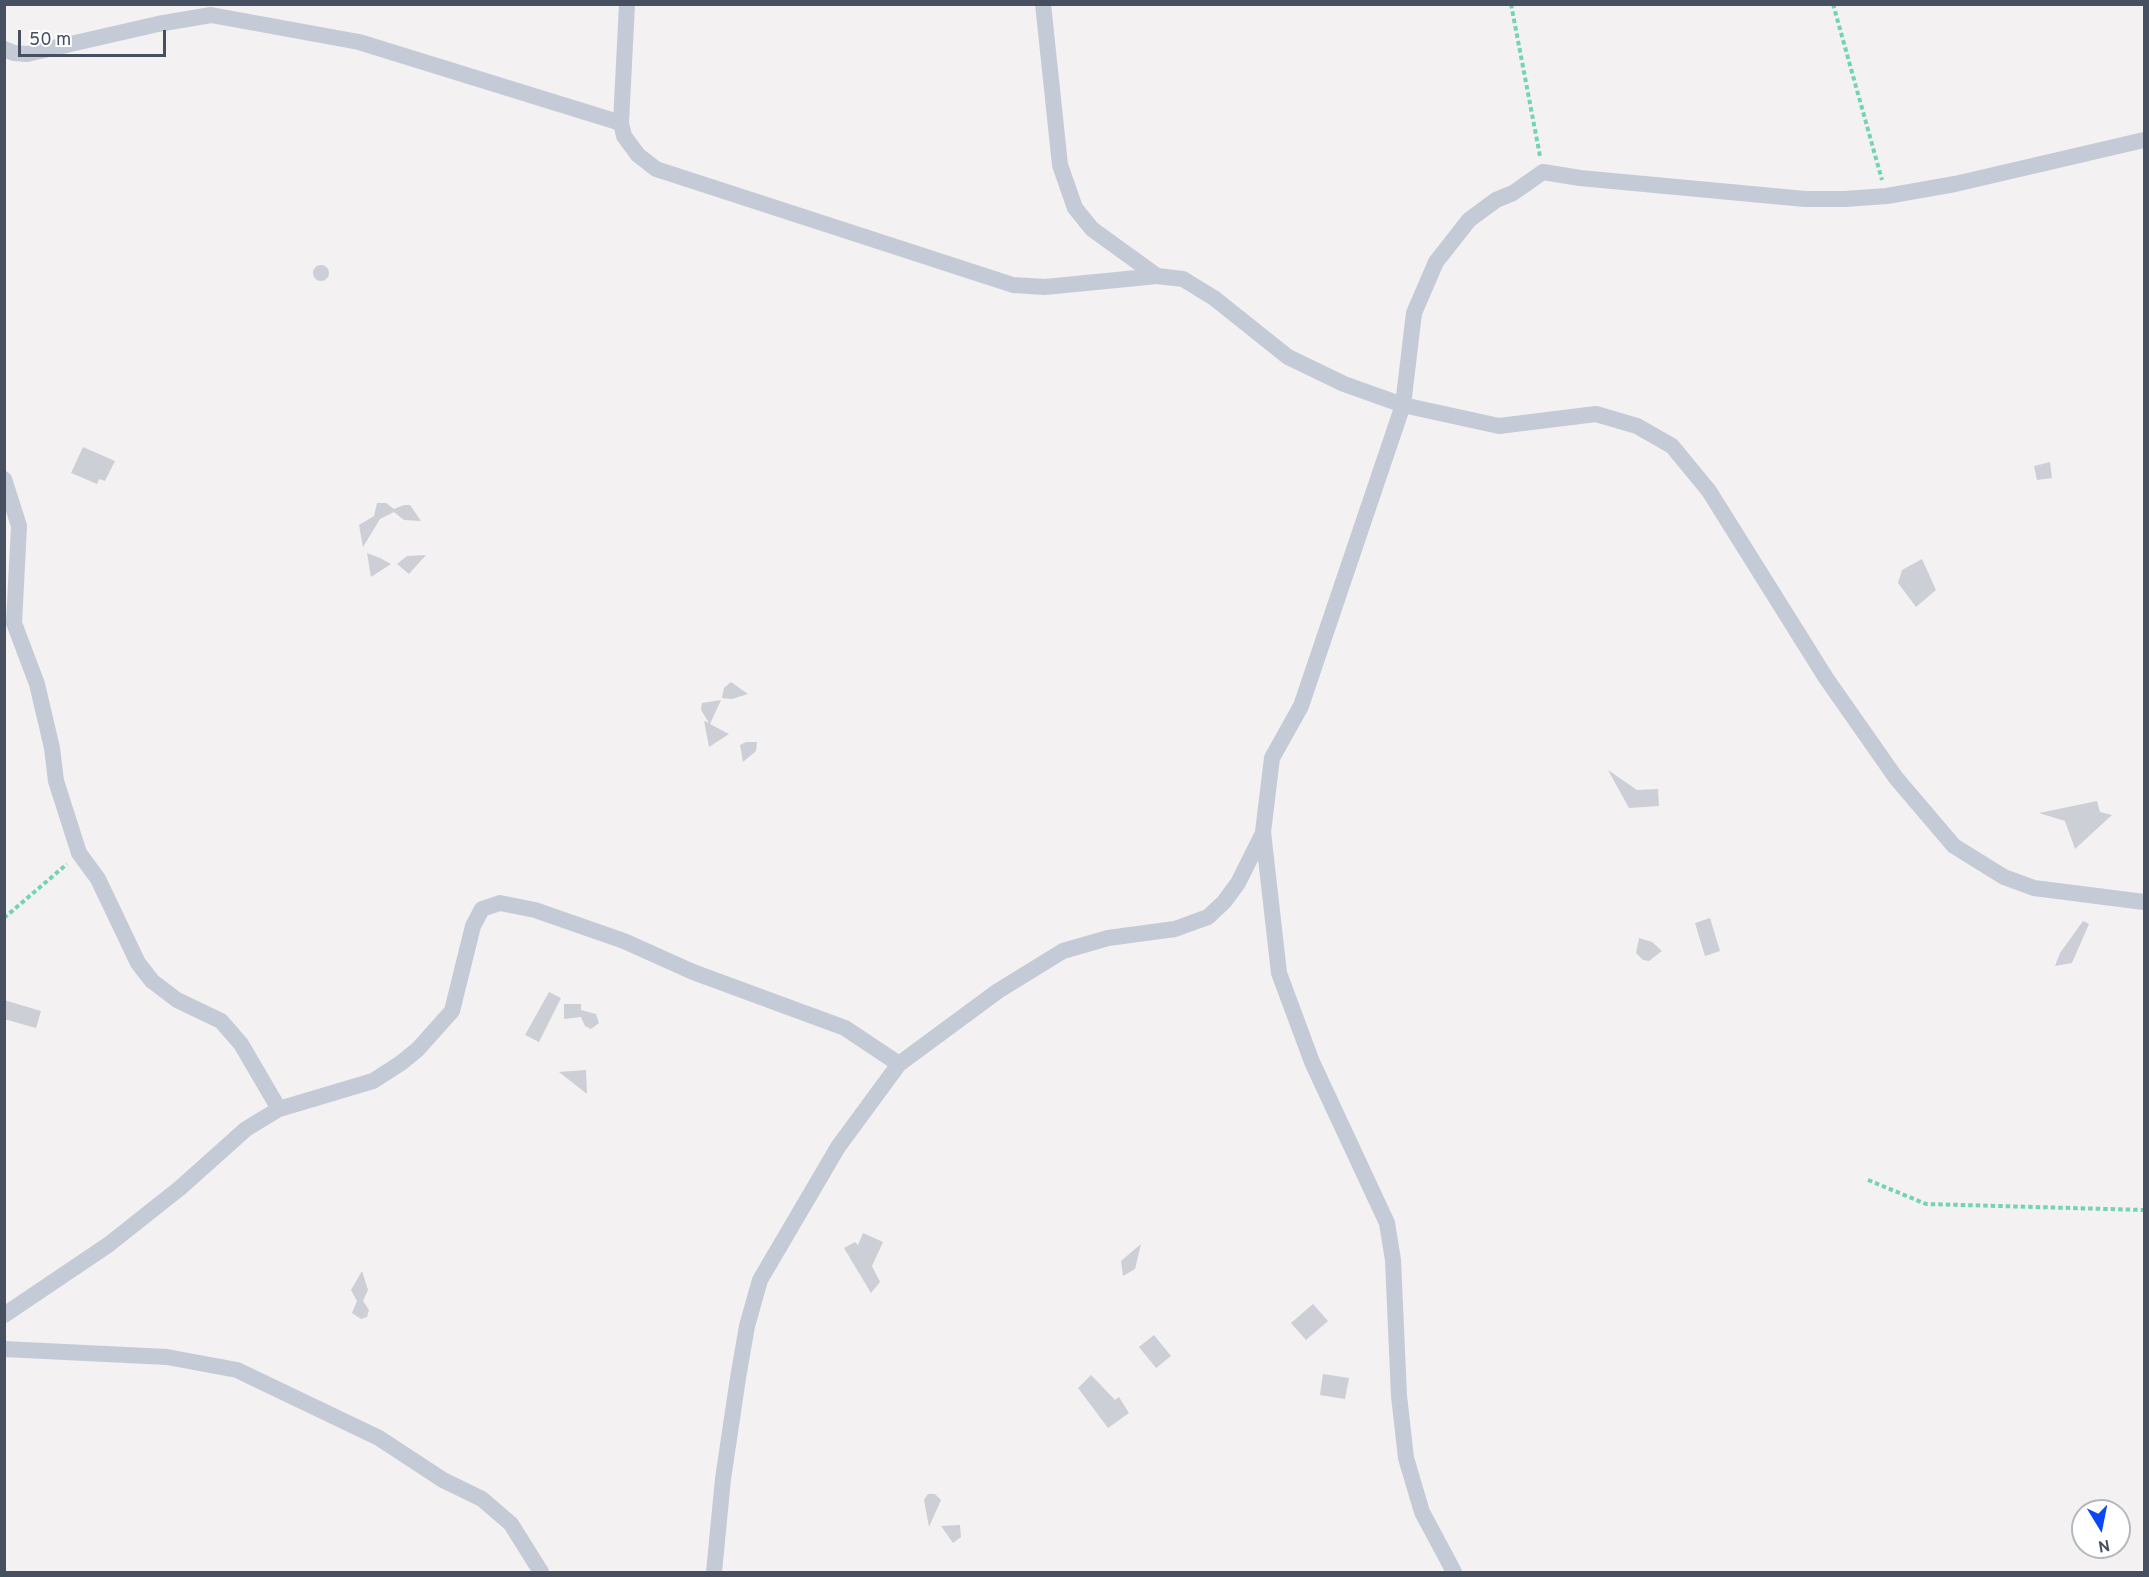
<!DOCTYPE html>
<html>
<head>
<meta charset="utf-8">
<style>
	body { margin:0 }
	#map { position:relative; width:2149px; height:1577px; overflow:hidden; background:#f3f1f1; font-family:Overpass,sans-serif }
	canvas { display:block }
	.frame { position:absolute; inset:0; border:6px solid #475060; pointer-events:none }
	.north { position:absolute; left:2071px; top:1499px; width:60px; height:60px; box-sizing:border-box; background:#fff; border:2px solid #b5b9bf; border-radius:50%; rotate:170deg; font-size:16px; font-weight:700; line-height:24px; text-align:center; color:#475060 }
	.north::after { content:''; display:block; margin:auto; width:21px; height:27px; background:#0b47f3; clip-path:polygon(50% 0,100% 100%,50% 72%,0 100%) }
	.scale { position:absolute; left:18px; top:30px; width:148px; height:27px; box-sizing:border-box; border:3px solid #475060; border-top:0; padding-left:8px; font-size:18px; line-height:21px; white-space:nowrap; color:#475060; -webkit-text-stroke:4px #fff; paint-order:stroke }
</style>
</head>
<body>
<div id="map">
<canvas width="2149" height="1577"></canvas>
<div class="frame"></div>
<div class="north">N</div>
<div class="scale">50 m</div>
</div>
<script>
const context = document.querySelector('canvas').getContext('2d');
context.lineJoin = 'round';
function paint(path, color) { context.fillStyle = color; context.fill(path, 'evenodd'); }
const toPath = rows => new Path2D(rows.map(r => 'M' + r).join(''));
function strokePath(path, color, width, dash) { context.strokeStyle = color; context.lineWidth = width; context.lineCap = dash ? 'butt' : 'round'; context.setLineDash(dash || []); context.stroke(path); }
paint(toPath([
	'313 273a8 8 0 1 1 16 0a8 8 0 1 1-16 0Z',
	[83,447,115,461,105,481,99,479,97,484,71,473],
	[2050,462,2052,478,2037,480,2034,466],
	[377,503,386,503,394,509,404,505,410,505,421,521,404,520,394,512,380,519,363,547,359,525,374,516],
	[367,553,380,558,391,564,371,577],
	[426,555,409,574,397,564,407,556],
	[1922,559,1936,590,1916,607,1898,583,1902,570],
	[731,682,748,694,732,699,722,698,724,688],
	[721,700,710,724,729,734,709,747,704,721,709,723,701,710,702,703],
	[746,742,757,742,756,751,743,762,740,745],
	[1608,770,1637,790,1658,789,1659,806,1629,808],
	[2097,801,2100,812,2112,815,2075,849,2065,821,2039,813],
	[1710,918,1720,951,1705,956,1695,923],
	[2083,921,2089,924,2072,963,2055,966,2060,953],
	[1639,938,1652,942,1662,951,1649,961,1643,960,1636,953],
	[549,992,561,998,539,1042,525,1035],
	[4,1000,41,1011,36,1028,4,1019],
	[564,1004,581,1004,581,1010,596,1014,599,1023,591,1029,585,1026,581,1017,564,1019],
	[586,1070,587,1094,559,1072],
	[863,1233,883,1242,872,1266,880,1282,871,1293,844,1248,855,1242,858,1245],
	[1141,1244,1135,1269,1123,1276,1121,1261],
	[362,1271,368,1290,363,1301,369,1310,367,1317,361,1319,352,1313,357,1301,351,1290],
	[1313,1304,1328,1321,1306,1340,1291,1323],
	[1154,1335,1171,1356,1156,1368,1139,1347],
	[1323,1374,1349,1378,1345,1399,1320,1395],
	[1091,1375,1115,1400,1119,1397,1129,1413,1108,1428,1078,1388],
	[928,1494,935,1494,941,1500,929,1527,924,1500],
	[960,1525,961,1537,953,1543,941,1526]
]), '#cdcfd6');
strokePath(toPath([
	[1511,4,1540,156],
	[1833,4,1882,180],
	[4,918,67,864],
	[1868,1180,1926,1204,2144,1210]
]), '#72d4b5', 4, [4.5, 3]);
strokePath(toPath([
	[627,4,621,123,624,136,638,155,656,169,1013,285,1045,287,1157,276,1183,279,1214,298,1288,357,1344,384,1403,405,1499,426,1596,414,1637,426,1672,446,1709,491,1826,678,1896,778,1954,846,2004,877,2034,888,2144,902],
	[1043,4,1060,165,1075,208,1092,229,1157,276],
	[4,49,14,53,27,54,158,24,211,15,359,42,621,123],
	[4,479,19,526,14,623,37,684,52,748,56,781,79,853,98,879,138,963,152,981,177,1000,221,1021,241,1044,279,1109],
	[4,1315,108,1245,180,1188,246,1129,279,1109,373,1081,401,1063,418,1049,452,1011,473,926,482,909,500,903,535,910,624,941,693,972,845,1028,899,1064],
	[4,1349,167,1357,237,1370,379,1438,443,1480,482,1499,511,1524,541,1572],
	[714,1572,723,1479,738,1378,747,1326,760,1280,838,1147,899,1064,998,991,1063,951,1108,938,1175,929,1208,917,1224,902,1238,883,1263,833],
	[1454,1572,1422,1512,1406,1458,1399,1396,1393,1260,1387,1223,1312,1062,1279,973,1263,832,1272,758,1301,706,1403,405,1414,313,1436,262,1469,220,1496,200,1513,193,1543,172,1580,178,1805,199,1845,199,1887,196,1955,184,2144,140]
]), '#c4cad6', 16);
</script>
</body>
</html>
